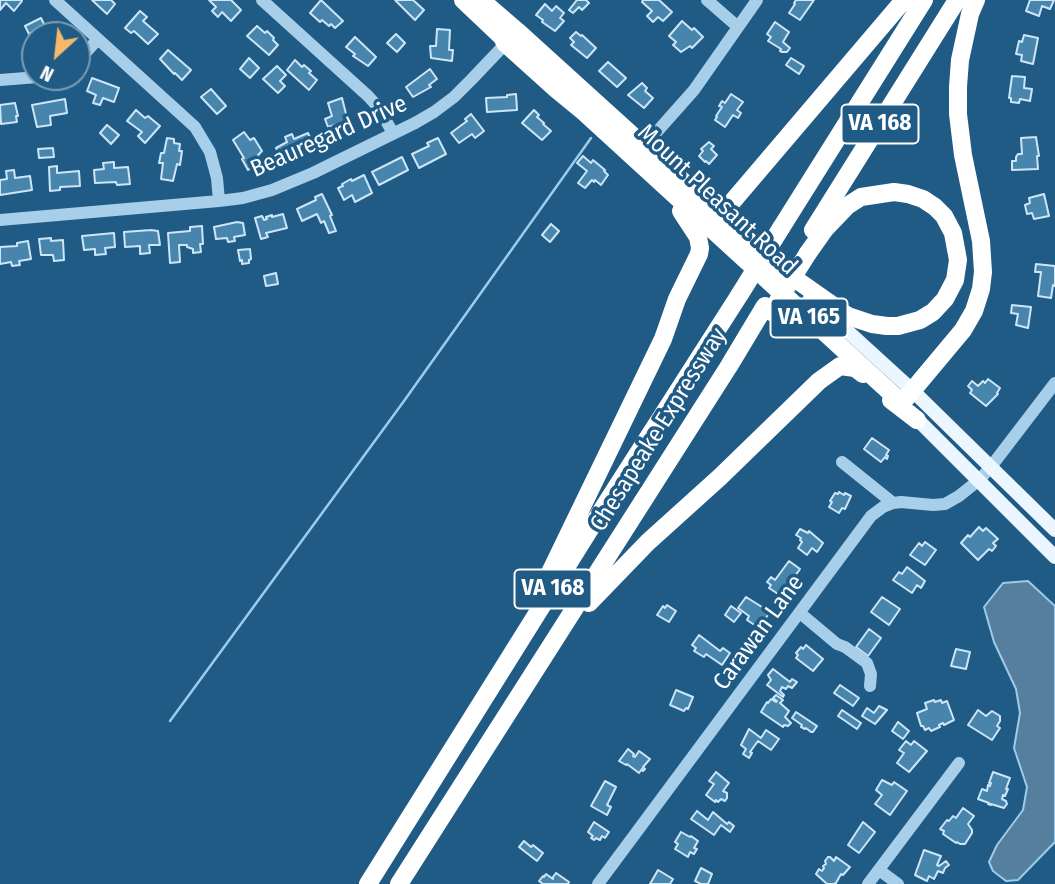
<!DOCTYPE html>
<html>
<head>
<meta charset="utf-8">
<style>
	body { margin:0 }
	#map { position:relative; width:1055px; height:884px; overflow:hidden; background:#205b85; font-family:"Fira Sans Condensed",sans-serif }
	canvas { display:block }
	.north { position:absolute; left:21px; top:21px; width:70px; height:70px; box-sizing:border-box; background:#205b85; border:2px solid #799db6; border-radius:50%; rotate:207deg; font-size:19px; font-weight:700; line-height:28px; text-align:center; color:#fff }
	.north::after { content:''; display:block; margin:auto; width:24px; height:32px; background:#f7b969; clip-path:polygon(50% 0,100% 100%,50% 72%,0 100%) }
</style>
</head>
<body>
<div id="map">
<canvas width="1055" height="884"></canvas>
<div class="north">N</div>
</div>
<script>
const context = document.querySelector('canvas').getContext('2d');
context.lineJoin = 'round';
function paint(path, color) { context.fillStyle = color; context.fill(path, 'evenodd'); }
const toPath = rows => new Path2D(rows.map(r => 'M' + r).join(''));
function strokePath(path, color, width, dash) { context.strokeStyle = color; context.lineWidth = width; context.lineCap = dash ? 'butt' : 'round'; context.setLineDash(dash || []); context.stroke(path); }
function drawText(font, color, halo, rows, align = 'center') {
  context.font = font + ' "Fira Sans Condensed",sans-serif'; context.lineWidth = 7; context.setLineDash([]); context.textBaseline = 'middle'; context.strokeStyle = halo; context.fillStyle = color; for (const [text, x, y, turn = 0] of rows) {
    context.save(); context.translate(x, y); context.rotate((+turn || 0) * Math.PI / 180); context.textAlign = isNaN(turn) ? turn : align; if (halo) context.strokeText(text, 0, 0); context.fillText(text, 0, 0); context.restore();
  }
}
const water = toPath([
	[1028,581,1055,606,1055,842,1018,880,1006,881,993,871,989,862,997,845,1023,810,1027,787,1014,748,1020,713,1016,689,994,642,984,607,1003,583,1028,581]
]);
paint(water, '#557f9c');
strokePath(water, '#9ccceb', 2);
strokePath(toPath([
	[170,721,404,401,591,138]
]), '#9ccceb', 2.5);
const building = toPath([
	[0,0,21,0,22,1,14,11,6,3,0,10,0,0],
	[92,0,111,0,115,4,107,14,92,0],
	[209,0,231,0,241,10,231,21,222,12,218,17,212,11,216,7,209,0],
	[321,0,343,21,335,28,331,24,329,26,322,20,320,22,310,13,321,0],
	[395,0,413,0,424,10,415,20,395,0],
	[586,0,589,3,582,10,579,7,573,13,569,10,577,0,586,0],
	[643,0,659,0,672,12,663,21,658,17,653,22,647,16,652,11,642,2,643,0],
	[796,0,814,0,800,20,789,13,795,4,794,3,796,0],
	[1030,0,1054,0,1050,9,1042,6,1039,16,1026,11,1030,0],
	[545,4,552,11,556,6,564,13,560,18,564,21,555,31,542,22,543,20,536,15,545,4],
	[140,11,147,17,143,21,158,34,148,44,134,31,131,33,125,28,140,11],
	[41,18,46,28,48,27,52,35,35,35,35,36,33,32,29,34,25,26,41,18],
	[682,21,692,30,694,28,703,37,692,48,690,46,681,52,673,45,676,42,669,36,682,21],
	[775,22,789,32,783,42,790,48,787,52,782,52,780,51,781,49,768,41,771,37,767,34,775,22],
	[257,26,265,33,267,31,274,38,273,40,278,45,269,55,247,36,257,26],
	[437,29,450,30,449,50,453,50,452,61,431,58,430,46,436,46,437,29],
	[576,32,581,36,582,35,596,48,587,58,571,45,574,42,570,38,576,32],
	[396,34,405,43,397,52,387,43,396,34],
	[1024,35,1038,38,1033,64,1021,61,1022,55,1016,54,1019,41,1022,42,1024,35],
	[355,37,376,57,368,66,353,56,355,54,346,47,355,37],
	[168,50,191,70,182,80,175,73,174,74,160,59,168,50],
	[249,58,259,68,250,78,240,69,249,58],
	[791,58,804,66,799,74,786,65,791,58],
	[295,60,302,67,304,65,311,71,309,73,317,80,309,90,287,70,295,60],
	[608,62,626,78,617,87,599,71,608,62],
	[277,66,286,75,280,81,285,86,278,93,263,79,277,66],
	[430,69,437,79,429,85,431,87,413,97,406,87,430,69],
	[1012,76,1025,77,1024,88,1032,89,1030,101,1020,99,1019,103,1011,102,1011,98,1009,98,1012,76],
	[92,78,119,88,114,102,103,98,100,105,93,103,96,95,87,91,92,78],
	[642,83,647,88,645,91,653,98,644,108,628,95,642,83],
	[211,89,226,106,217,114,201,97,211,89],
	[516,94,517,110,487,112,486,98,507,97,507,95,516,94],
	[731,94,743,102,737,110,741,113,738,118,733,115,725,127,715,120,717,117,716,116,722,107,719,106,722,101,725,103,731,94],
	[342,98,350,130,338,134,335,125,328,127,325,119,332,116,328,103,342,98],
	[65,99,67,113,50,116,51,125,37,127,32,105,65,99],
	[15,103,18,116,16,116,17,122,1,124,0,105,15,103],
	[136,110,145,118,148,116,160,126,145,143,138,136,142,132,127,121,136,110],
	[534,110,539,115,537,117,544,123,543,124,551,131,542,140,522,123,534,110],
	[471,114,484,131,475,138,472,134,459,143,451,133,467,121,465,119,471,114],
	[107,125,119,135,111,144,100,133,107,125],
	[244,132,250,140,254,138,262,151,258,155,262,161,248,170,242,159,244,158,233,140,244,132],
	[308,133,314,147,282,161,276,148,287,142,285,137,292,134,294,139,308,133],
	[1036,137,1039,156,1037,156,1038,169,1012,170,1012,161,1016,161,1016,157,1018,154,1022,154,1021,138,1036,137],
	[167,138,174,139,174,143,180,144,179,151,182,151,180,165,177,164,173,181,161,179,163,163,159,163,161,153,164,153,167,138],
	[438,138,446,154,419,168,412,154,429,146,427,143,438,138],
	[709,142,714,146,711,149,717,155,709,164,706,161,705,162,699,156,703,151,701,149,709,142],
	[53,148,54,157,39,158,38,149,53,148],
	[583,156,591,163,593,160,605,170,604,171,608,175,601,185,595,180,594,182,592,180,585,188,578,183,587,171,577,163,583,156],
	[402,157,408,170,379,185,372,172,402,157],
	[114,162,114,168,128,167,130,184,117,185,116,182,95,183,94,170,104,169,103,163,114,162],
	[57,166,57,173,79,171,80,186,60,187,60,190,50,191,49,167,57,166],
	[14,170,15,178,30,176,32,190,0,195,0,180,7,179,6,171,14,170],
	[364,175,372,193,355,202,352,195,344,200,338,188,343,186,342,184,351,179,352,181,364,175],
	[322,194,332,215,330,216,336,231,329,233,324,221,321,223,317,214,302,221,297,209,316,200,315,197,322,194],
	[1044,194,1049,216,1034,219,1032,213,1027,214,1025,205,1030,203,1029,198,1044,194],
	[283,214,287,228,266,233,268,237,261,239,255,218,262,216,264,220,267,219,266,217,272,215,272,217,283,214],
	[237,222,243,223,245,235,234,237,235,241,228,242,227,238,216,239,214,227,237,222],
	[551,224,559,231,550,242,542,235,551,224],
	[202,226,203,244,200,244,201,252,193,253,193,249,187,247,187,245,179,245,180,262,170,263,168,233,190,231,190,227,202,226],
	[151,230,158,231,160,245,149,245,150,253,140,254,140,246,125,247,124,232,151,230],
	[114,233,115,247,105,248,106,254,95,255,95,249,84,250,82,236,114,233],
	[51,238,51,241,63,240,64,260,54,261,53,255,41,255,39,239,51,238],
	[28,241,31,259,19,261,20,265,12,266,11,262,0,264,0,247,17,246,17,243,28,241],
	[250,249,251,259,249,260,249,263,242,264,242,260,240,261,238,250,250,249],
	[1036,264,1055,266,1055,286,1053,285,1051,298,1038,296,1041,272,1035,272,1036,264],
	[276,273,278,284,266,286,264,276,276,273],
	[1012,305,1031,307,1028,328,1016,325,1018,314,1011,313,1012,305],
	[988,379,1000,388,997,393,998,394,986,406,970,393,972,390,968,386,972,381,978,386,983,381,985,383,988,379],
	[872,438,889,450,886,455,888,456,887,459,885,457,881,462,864,449,872,438],
	[839,492,844,495,845,493,851,496,845,509,842,508,839,513,829,507,832,502,830,501,835,493,838,494,839,492],
	[979,527,983,531,986,528,998,539,993,543,996,546,992,551,989,549,978,560,961,543,968,535,970,537,979,527],
	[800,529,808,533,809,531,823,543,817,552,812,548,807,555,798,548,802,542,800,540,801,538,796,535,800,529],
	[925,542,936,550,925,565,910,555,919,543,922,546,925,542],
	[789,561,800,569,781,596,769,588,771,585,767,582,771,577,775,580,789,561],
	[907,567,925,581,921,588,917,585,912,593,893,580,899,572,902,574,907,567],
	[746,597,770,612,759,628,747,620,749,616,738,608,746,597],
	[882,597,900,609,889,625,871,612,882,597],
	[667,605,676,611,669,622,657,615,663,606,665,608,667,605],
	[731,606,741,613,734,622,725,615,731,606],
	[869,629,881,638,868,656,856,647,869,629],
	[699,635,720,651,723,648,730,653,722,665,706,654,704,657,694,651,696,648,692,645,699,635],
	[806,645,823,659,813,671,796,658,798,655,796,653,801,647,803,649,806,645],
	[956,649,970,652,966,669,951,666,956,649],
	[773,669,790,682,792,679,797,682,792,688,788,686,786,689,782,687,780,691,784,695,783,697,767,685,771,680,768,675,773,669],
	[840,685,859,698,853,706,834,693,840,685],
	[676,690,693,697,688,709,686,708,684,711,670,705,676,690],
	[776,695,783,700,780,703,789,711,785,717,791,723,788,726,784,725,783,727,761,712,767,702,768,703,771,699,776,702,777,701,773,698,776,695],
	[934,700,935,702,941,700,942,703,947,701,954,720,944,725,943,723,939,725,940,727,931,731,929,728,925,730,923,726,921,726,917,713,927,709,925,703,934,700],
	[879,706,887,710,875,724,862,716,867,708,874,713,879,706],
	[842,710,861,723,857,729,838,716,842,710],
	[978,710,986,716,992,711,1000,716,1000,721,997,726,1000,728,992,740,968,725,978,710],
	[796,712,817,726,813,732,811,732,806,728,805,729,801,727,802,725,792,718,796,712],
	[898,722,909,731,903,739,892,731,898,722],
	[749,729,761,738,766,730,779,739,771,750,758,741,750,752,752,753,749,758,743,754,746,749,741,745,749,729],
	[906,741,911,745,914,741,927,751,909,772,897,763,904,753,899,750,906,741],
	[628,749,634,754,633,756,635,757,639,751,650,759,643,767,645,769,643,771,642,769,639,773,627,764,626,765,619,761,628,749],
	[716,772,729,783,723,791,727,793,727,798,725,801,721,799,718,802,716,800,715,802,706,795,714,784,709,781,716,772],
	[993,772,1010,778,1006,789,1008,789,1005,796,1003,795,1002,799,1006,801,1007,804,1004,808,991,804,991,805,988,804,989,803,978,799,982,789,987,791,988,785,990,786,991,783,989,783,993,772],
	[882,780,892,785,894,782,907,791,890,815,875,804,882,795,876,790,882,780],
	[605,781,616,787,607,805,611,807,607,815,591,806,605,781],
	[963,808,974,816,968,824,972,830,972,833,965,844,960,844,957,842,956,843,943,834,944,831,940,829,947,820,949,821,953,816,956,818,963,808],
	[697,811,708,820,713,812,727,824,729,822,734,826,730,832,721,825,714,835,691,819,697,811],
	[594,822,609,832,605,838,602,836,600,840,596,838,594,840,591,838,593,836,588,832,594,822],
	[863,822,875,832,859,853,848,845,863,822],
	[681,832,690,837,691,836,698,841,694,848,697,849,694,854,690,852,688,857,675,849,678,844,675,842,681,832],
	[524,841,531,847,533,845,543,853,537,861,519,847,524,841],
	[924,850,941,856,937,865,939,866,946,861,949,865,945,868,943,873,938,871,934,879,929,876,927,881,915,875,924,850],
	[828,857,830,857,834,861,836,857,850,867,843,875,841,874,836,883,834,884,827,884,816,874,819,869,822,871,824,868,823,866,826,864,825,861,828,857],
	[701,868,712,874,708,884,701,884,695,881,701,868],
	[658,870,673,879,670,884,650,884,658,870],
	[556,873,569,882,568,884,543,884,539,881,543,876,544,877,546,874,553,879,553,877,556,873]
]);
paint(building, '#4885ad');
strokePath(building, '#cde6f7', 2);
strokePath(toPath([
	[55,0,195,127,210,152,217,178,219,201],
	[262,0,368,96,378,107,393,133],
	[707,0,738,27],
	[77,62,98,39],
	[0,80,38,77],
	[639,152,694,90,757,0],
	[0,220,219,201,243,198,272,190,313,173,415,123,434,112,454,97,471,80,510,39],
	[842,462,893,503],
	[800,613,837,644,845,647,867,663,871,674,870,686],
	[879,870,898,884],
	[598,884,871,516,883,507,893,503,901,502,933,505,945,504,959,496,979,480,990,468,1055,383],
	[868,884,959,763]
]), '#a8cfe9', 12);
strokePath(toPath([
	[810,297,913,391,1055,530],
	[910,412,1055,557]
]), '#ecf6fe', 14);
strokePath(toPath([
	[463,0,502,37,505,43,556,89,584,112,902,403,963,330,974,311,981,289,983,272,981,241,963,155,958,114,958,87,960,60,970,14,976,0],
	[481,0,517,31,774,264,848,316,872,324,887,326,898,326,920,320,933,312,945,299,955,280,958,260,953,233,944,216,935,207,923,199,908,194,894,192,861,197,847,206,825,229,808,253],
	[718,226,721,215,904,0],
	[781,228,924,0],
	[813,230,957,0],
	[891,400,917,420],
	[545,583,663,339,677,299,699,254,700,248,698,237,681,211],
	[589,603,648,542,720,477,819,381,840,366,855,368,863,374],
	[368,884,605,505,740,294],
	[399,884,729,366,765,306]
]), '#fff', 18);
strokePath(toPath([
	[740,294,781,228],
	[771,312,808,253]
]), '#fff', 18);
for (const [x, y, w] of [
	[880,124,77],
	[809,318,77],
	[553,589,77]
]) { const box = new Path2D(); box.roundRect(x - w / 2, y - 19.5, w, 39, 5); context.fillStyle = '#205b85'; context.fill(box); strokePath(box, '#fff', 2); }
drawText('bold 23px', '#fff', null, [
	["VA 168",880,124],
	["VA 165",809,318],
	["VA 168",553,589]
]);
drawText('24px', '#fff', '#205b85', [
	["Beauregard Drive",329,137,-24],
	["Mount Pleasant Road",717,200,43],
	["Chesapeake Expressway",659,430,-58],
	["Carawan Lane",759,633,-54]
]);
</script>
</body>
</html>
